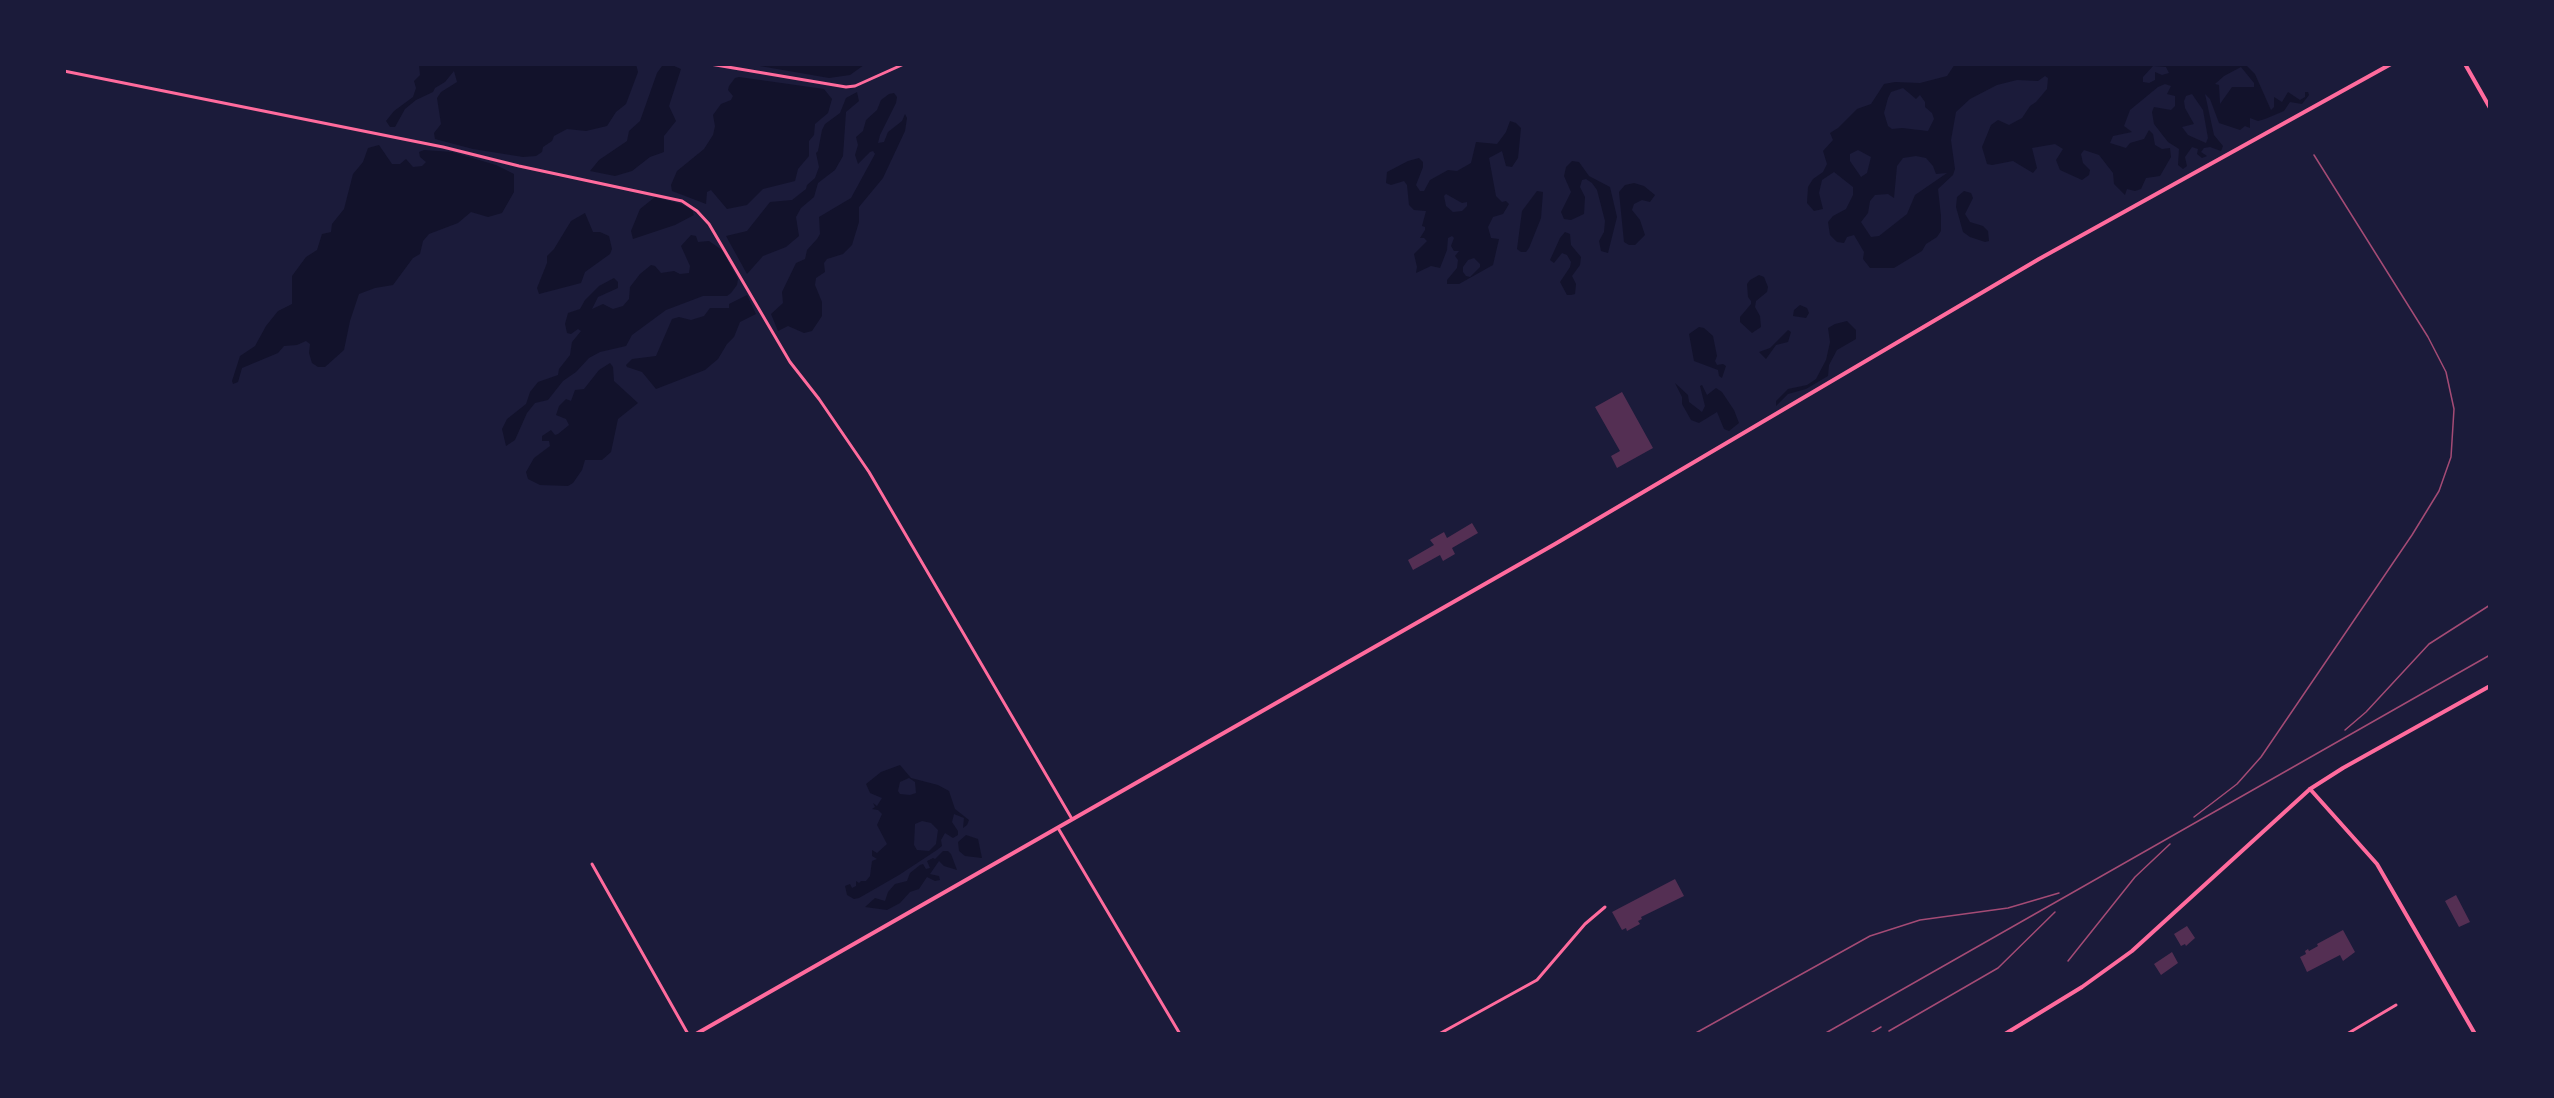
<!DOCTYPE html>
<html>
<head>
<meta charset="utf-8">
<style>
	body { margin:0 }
	#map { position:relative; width:2554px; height:1098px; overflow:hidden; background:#1b1b3a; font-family:"Source Sans 3",sans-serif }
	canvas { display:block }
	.frame { position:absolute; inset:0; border:66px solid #1b1b3a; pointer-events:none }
</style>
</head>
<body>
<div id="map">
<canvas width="2554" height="1098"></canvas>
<div class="frame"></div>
</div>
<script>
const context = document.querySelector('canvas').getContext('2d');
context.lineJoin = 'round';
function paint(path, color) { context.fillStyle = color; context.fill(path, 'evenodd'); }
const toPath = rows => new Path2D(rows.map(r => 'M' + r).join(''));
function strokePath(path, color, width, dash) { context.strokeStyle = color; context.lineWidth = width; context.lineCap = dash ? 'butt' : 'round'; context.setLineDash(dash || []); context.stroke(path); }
paint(toPath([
	[636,64,638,72,626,104,616,112,607,126,586,131,567,129,554,136,552,141,543,147,542,152,536,156,523,157,473,149,435,139,434,133,441,124,437,98,441,92,457,82,454,71,445,82,435,88,433,92,416,100,405,109,395,127,390,127,386,121,394,111,413,97,416,88,414,81,420,75,419,65],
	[1955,64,2246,65,2255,74,2271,110,2274,107,2274,97,2282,102,2288,92,2300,100,2305,97,2305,92,2308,92,2309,95,2302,104,2290,102,2284,111,2265,119,2258,121,2250,118,2250,128,2245,126,2240,130,2219,123,2210,99,2205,94,2214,135,2223,146,2221,151,2210,147,2204,148,2201,152,2207,156,2202,158,2197,154,2198,149,2192,147,2185,157,2187,166,2183,169,2178,165,2179,149,2168,142,2154,124,2152,112,2154,107,2171,110,2175,106,2175,96,2167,94,2171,86,2165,84,2158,87,2130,110,2124,126,2132,132,2113,136,2110,143,2126,148,2130,143,2144,139,2149,130,2153,134,2155,145,2162,149,2170,148,2171,157,2160,176,2146,178,2141,189,2135,191,2127,189,2125,195,2114,184,2113,173,2099,155,2084,150,2081,154,2083,163,2090,170,2089,175,2082,180,2060,170,2056,160,2063,149,2055,144,2032,148,2037,168,2033,173,2013,161,1992,165,1987,164,1982,147,1991,125,1998,120,2009,125,2022,118,2030,106,2036,102,2047,89,2048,78,2045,76,2038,81,2017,80,1997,85,1970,99,1956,112,1951,140,1955,169,1953,175,1938,189,1941,216,1941,231,1937,237,1926,244,1922,251,1894,268,1870,268,1863,259,1864,252,1854,235,1847,237,1844,243,1837,242,1830,235,1828,222,1833,216,1846,209,1853,195,1853,187,1834,172,1822,180,1819,193,1823,209,1814,211,1807,203,1808,187,1813,179,1823,172,1827,164,1823,151,1833,140,1830,133,1838,128,1857,109,1871,104,1884,84,1895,82,1920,83,1947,76],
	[2153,66,2166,67,2169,73,2162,75,2155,72,2155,80,2149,83,2143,82,2143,77],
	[2241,67,2254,83,2254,87,2232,87,2220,104,2219,85,2215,84,2224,76],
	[1903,88,1916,99,1920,95,1925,102,1925,107,1932,113,1934,119,1928,131,1902,128,1892,129,1888,126,1884,113,1888,98,1891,92],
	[2192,94,2203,110,2208,138,2206,143,2188,135,2182,127,2194,124,2185,108,2184,101,2186,96],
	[1858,150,1871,157,1867,173,1861,177,1850,161,1850,154],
	[1916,156,1926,158,1933,166,1936,174,1947,173,1915,195,1907,214,1879,236,1871,237,1861,222,1868,213,1870,201,1875,195,1888,194,1894,198,1897,166,1903,158],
	[672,65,681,69,669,106,676,121,664,136,664,152,650,157,632,171,615,176,590,171,599,160,627,141,629,131,640,121,657,73,662,66],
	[754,65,864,64,864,65,850,75,829,78],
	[739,77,824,89,832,99,828,113,815,124,814,135,809,141,809,156,798,169,795,181,763,189,747,205,727,209,711,190,707,192,706,204,672,191,671,185,677,171,704,149,713,135,715,126,713,115,721,104,731,100,733,96,728,90,729,86,735,78],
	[857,92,859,101,846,112,843,156,835,170,818,183,814,197,801,208,796,217,799,236,786,247,763,256,747,274,726,236,747,231,770,202,792,200,806,189,807,185,815,178,819,167,816,153,818,151,822,130,825,124,840,113,846,98],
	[894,93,897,97,896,103,880,135,878,143,884,142,888,132,902,121,905,114,907,118,905,131,883,178,859,207,859,222,852,245,843,254,827,259,824,263,825,272,816,278,815,285,822,302,822,316,812,331,804,333,788,326,778,331,771,314,783,303,782,292,796,263,805,259,807,250,817,239,820,234,819,217,851,198,875,154,873,151,870,152,858,164,855,155,858,145,856,137,863,131,866,120,877,110,881,100,889,94],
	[1510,121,1516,123,1521,128,1518,158,1512,167,1506,166,1502,151,1489,158,1496,196,1502,202,1506,201,1509,204,1503,214,1493,217,1488,227,1491,238,1499,239,1493,265,1459,284,1447,284,1447,280,1457,268,1458,260,1455,256,1459,251,1454,251,1451,246,1454,238,1452,236,1448,238,1447,250,1440,268,1431,266,1416,273,1417,267,1414,254,1427,241,1424,238,1420,238,1425,230,1425,227,1422,226,1426,211,1414,210,1409,205,1407,185,1404,181,1391,185,1386,183,1387,172,1408,161,1419,158,1423,162,1423,167,1416,185,1420,191,1424,191,1430,180,1448,170,1457,171,1471,163,1476,142,1497,144,1506,132],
	[1446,194,1462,203,1467,202,1467,206,1462,211,1453,212,1446,206,1444,196],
	[1474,258,1480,264,1480,267,1470,277,1466,276,1463,272,1463,267,1468,260],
	[379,145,392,164,400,164,406,159,413,167,422,166,426,162,420,157,419,152,424,150,452,152,496,165,514,174,514,192,502,213,488,217,471,212,458,223,429,234,423,241,420,254,413,258,393,285,375,288,359,294,350,321,344,350,325,367,318,367,312,363,309,353,310,344,306,341,297,345,284,346,278,353,242,368,238,382,233,384,232,381,240,356,255,346,266,326,278,311,292,304,292,276,306,257,317,250,322,234,331,232,332,224,344,209,353,174,363,162,368,148],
	[1572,161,1579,162,1589,176,1610,187,1617,217,1608,253,1601,251,1599,241,1604,232,1605,221,1597,190,1592,183,1586,179,1582,180,1580,187,1585,197,1584,214,1571,220,1564,219,1561,212,1571,192,1564,176,1566,167],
	[1634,183,1644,186,1655,195,1650,202,1642,200,1634,204,1632,210,1640,220,1645,235,1635,245,1629,245,1624,242,1619,192,1625,185],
	[1537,191,1543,192,1541,218,1529,248,1526,252,1521,252,1517,249,1522,211],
	[1964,191,1971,193,1973,198,1965,214,1970,222,1983,226,1988,231,1989,241,1985,242,1970,237,1963,232,1956,207,1957,197],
	[655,197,681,204,692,210,694,215,675,225,633,239,631,231,640,209],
	[585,213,593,232,600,232,609,236,612,249,610,254,585,272,581,283,539,294,537,288,547,263,547,256,554,249,571,221],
	[1565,232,1570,234,1571,245,1581,257,1580,265,1572,276,1576,284,1575,294,1571,295,1567,295,1560,282,1570,267,1571,262,1567,255,1562,253,1554,263,1550,260,1560,238],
	[691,235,696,236,698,242,709,241,722,250,738,279,737,285,731,293,727,296,703,296,666,310,632,335,626,346,600,352,589,358,576,372,563,381,548,400,535,403,527,413,515,440,506,446,502,429,507,419,526,404,530,392,538,382,558,375,559,369,570,355,572,342,581,331,578,329,571,334,567,333,565,324,568,313,580,309,585,300,599,286,614,278,618,282,618,288,598,297,592,309,603,304,613,309,623,306,629,299,630,287,640,274,651,265,655,266,661,273,674,271,680,274,689,273,690,266,681,246],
	[1759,275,1764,277,1768,287,1767,292,1756,301,1755,307,1760,316,1761,327,1752,333,1740,322,1740,317,1751,304,1751,301,1748,297,1747,284,1750,280],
	[747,295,756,314,740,322,734,337,727,344,718,359,705,370,656,389,642,372,627,367,626,365,632,359,656,356,672,319,679,317,691,320,704,316,710,308,729,308,729,304],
	[1800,305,1807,308,1809,313,1806,318,1793,316,1794,310],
	[1847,321,1856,330,1856,339,1837,350,1829,365,1828,376,1806,389,1788,394,1776,406,1776,401,1788,389,1807,385,1816,379,1826,360,1830,342,1828,328,1835,324],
	[1699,327,1704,328,1713,336,1717,356,1715,361,1717,365,1723,364,1726,366,1722,378,1719,376,1718,370,1694,361,1689,334],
	[1788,330,1791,332,1788,342,1776,345,1766,359,1759,352,1770,348],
	[610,363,613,367,614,381,638,403,618,419,611,452,602,460,585,460,582,470,573,483,568,486,540,485,528,479,526,472,534,458,550,446,549,441,542,441,542,436,551,430,555,435,558,434,569,425,566,419,556,415,559,406,566,399,571,401,575,390,584,389,599,370],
	[1675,383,1688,395,1689,402,1702,412,1705,406,1700,386,1702,385,1707,395,1716,388,1722,392,1734,410,1739,423,1729,431,1724,429,1717,412,1699,423,1691,420,1682,404,1682,397],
	[900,765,911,778,938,785,949,791,955,809,969,820,967,825,963,828,964,818,954,814,952,822,958,831,958,835,953,838,945,833,941,840,942,846,937,850,899,875,859,898,854,899,847,895,845,886,850,884,852,888,856,886,856,881,859,883,861,881,866,881,870,876,872,861,877,859,872,856,872,850,877,853,887,844,877,825,882,814,878,810,872,809,875,807,873,803,877,806,882,798,870,793,866,784,881,772],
	[909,778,915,782,916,793,910,795,900,794,898,791,900,782],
	[922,821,931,823,938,830,936,844,929,851,917,850,914,845,915,824],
	[966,835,978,839,982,858,965,856,959,851,958,842],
	[943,851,948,851,951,854,957,870,944,866,939,861,930,874,939,876,940,880,935,881,927,877,919,889,910,892,900,903,887,910,865,907,875,898,885,901,888,892,895,884,907,881,910,873,920,865,923,864,926,869,930,868,927,861,933,858,935,859]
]), '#12122b');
paint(toPath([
	[1622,392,1653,448,1617,468,1611,456,1620,451,1595,407],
	[1472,523,1478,533,1452,548,1455,554,1443,561,1440,555,1413,570,1408,560,1434,545,1430,540,1444,532,1447,538],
	[1675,879,1684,896,1641,917,1642,919,1638,921,1640,924,1627,931,1626,928,1622,930,1612,912],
	[2456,895,2470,922,2459,927,2445,901],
	[2187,926,2195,938,2186,946,2185,944,2181,946,2174,934],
	[2343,930,2355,952,2343,961,2340,955,2307,972,2300,957,2306,954,2305,951,2308,949,2309,951,2318,946,2317,944],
	[2172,952,2178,963,2161,975,2154,964]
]), '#542f53');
strokePath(toPath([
	[710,64,846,87,855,86,904,64],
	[64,71,443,147,519,166,682,201,697,211,709,224,790,362,819,399,869,472,1072,819],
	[1058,828,1180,1034],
	[592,864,688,1034],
	[1439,1034,1537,980,1585,924,1605,907],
	[2347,1034,2396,1005]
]), '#ff6b9d', 3);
strokePath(toPath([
	[2465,64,2490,108],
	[2310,789,2377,864,2475,1034],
	[696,1034,1555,544,2039,259,2391,64]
]), '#ff6b9d', 4);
strokePath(toPath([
	[2005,1034,2082,987,2132,951,2310,789,2343,768,2490,686]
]), '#ff6b9d', 4);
strokePath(toPath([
	[2345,730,2366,712,2429,644,2490,605],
	[2194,817,2237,784,2261,757,2412,535,2439,491,2451,457,2454,409,2446,372,2428,337,2314,155],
	[2068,961,2135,877,2170,844],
	[1889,1031,1998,968,2055,912],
	[1694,1034,1870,936,1920,920,2008,908,2059,893],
	[1824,1034,2490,655],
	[1869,1034,1881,1027]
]), '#a44b75', 1.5);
</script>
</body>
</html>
